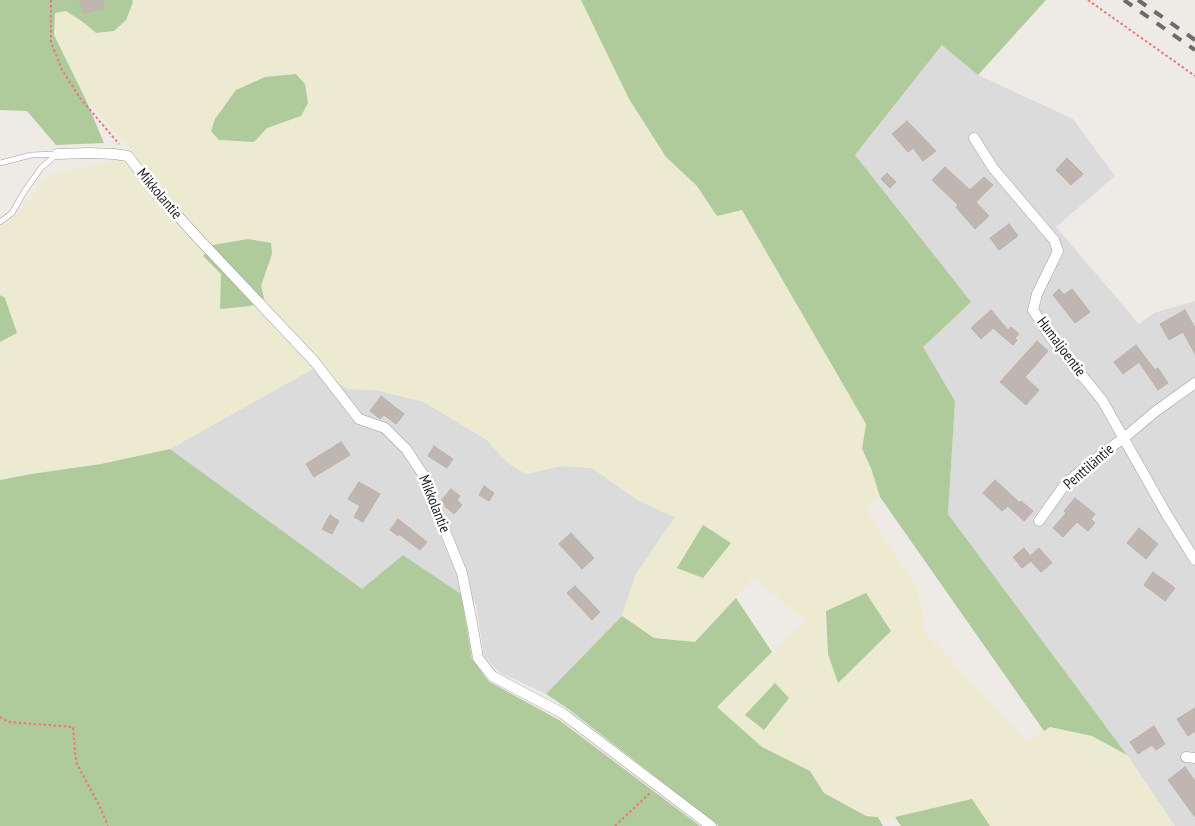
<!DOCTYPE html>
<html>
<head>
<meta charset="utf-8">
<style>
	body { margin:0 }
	canvas { display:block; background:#eeeae5 }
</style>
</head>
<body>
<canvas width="1195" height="826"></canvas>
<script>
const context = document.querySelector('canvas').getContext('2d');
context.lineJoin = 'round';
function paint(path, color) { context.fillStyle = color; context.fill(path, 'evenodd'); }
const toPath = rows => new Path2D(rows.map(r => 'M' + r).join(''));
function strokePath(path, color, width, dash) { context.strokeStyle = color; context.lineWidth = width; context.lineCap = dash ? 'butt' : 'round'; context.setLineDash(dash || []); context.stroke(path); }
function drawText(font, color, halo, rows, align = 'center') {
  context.font = font + ' "PT Sans Narrow",sans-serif'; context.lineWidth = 5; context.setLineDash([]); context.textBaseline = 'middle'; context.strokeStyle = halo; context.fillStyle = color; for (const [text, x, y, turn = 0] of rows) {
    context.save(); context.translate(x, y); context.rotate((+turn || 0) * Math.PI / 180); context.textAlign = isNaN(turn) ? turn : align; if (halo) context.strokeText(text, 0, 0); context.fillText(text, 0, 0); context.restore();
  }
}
paint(toPath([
	[943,44,978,75,1073,119,1115,176,1056,227,1139,324,1154,313,1195,301,1195,826,1175,826,1127,755,948,514,955,401,922,347,855,155],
	[313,368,348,389,376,390,424,402,487,440,508,463,526,474,561,466,592,468,639,501,675,517,636,574,622,616,546,694,499,672,484,656,476,604,403,555,362,590,170,449]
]), '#dcdbdb');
paint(toPath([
	[132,0,581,0,629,99,666,157,697,186,717,215,742,210,866,424,862,449,871,468,880,497,866,509,918,590,925,632,1027,742,1050,727,1092,736,1127,755,1174,826,990,826,972,799,887,819,866,816,824,793,810,771,762,747,716,707,805,621,754,578,695,642,654,638,622,616,636,574,675,517,639,501,592,468,561,466,526,474,508,463,487,440,424,402,376,390,348,389,313,369,170,449,101,464,31,474,0,480,0,342,17,333,5,298,0,295,0,227,10,222,47,176,136,155,86,100,54,35,55,13,66,11,83,22,97,33,114,31,126,20,133,2]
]), '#ecebd1');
paint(toPath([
	[0,0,132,0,133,2,126,20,114,31,96,33,83,22,66,11,55,13,54,35,86,100,104,143,56,145,27,111,0,110],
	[581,0,1046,0,978,75,942,45,855,155,971,302,923,347,955,401,948,514,1127,755,1092,736,1050,727,1044,731,880,497,871,468,862,449,866,424,742,210,717,216,697,186,666,157,629,99],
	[296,74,305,84,308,103,301,116,267,128,254,142,219,140,211,131,215,119,236,90,265,77],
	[248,239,271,243,272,254,261,286,264,298,251,306,220,309,221,274,203,256,213,245],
	[0,295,5,298,17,333,0,342],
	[170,449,362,589,403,555,461,594,472,659,488,681,559,720,700,826,0,826,0,480,31,474,101,464],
	[703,525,731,543,703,578,677,568],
	[866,593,891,631,838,683,828,654,826,611],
	[736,598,772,652,717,707,762,747,810,771,824,793,866,816,878,817,883,826,719,826,567,708,546,694,622,616,654,638,695,642],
	[775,683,789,698,764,730,745,715],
	[972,799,990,826,901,826,895,817]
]), '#afcb9c');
const building = toPath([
	[80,0,103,0,104,8,83,13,80,0],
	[907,121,936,151,923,161,913,148,908,152,892,134,907,121],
	[1067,158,1083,174,1071,185,1056,170,1067,158],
	[945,167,970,190,984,177,993,185,976,202,989,216,975,229,956,207,958,205,932,180,945,167],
	[887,173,896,182,890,188,881,179,887,173],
	[1009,224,1018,236,999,250,990,238,1009,224],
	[1059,289,1064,295,1072,289,1090,312,1075,323,1053,295,1059,289],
	[991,310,1008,330,1011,327,1019,334,1015,338,1017,340,1013,345,993,328,981,339,971,328,991,310],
	[1185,310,1195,328,1195,354,1183,332,1169,340,1160,324,1185,310],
	[1037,341,1048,351,1025,377,1039,390,1026,405,1000,382,1037,341],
	[1136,345,1155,370,1158,368,1168,383,1158,390,1139,362,1123,374,1114,362,1136,345],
	[381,396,404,414,396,424,384,415,380,419,370,411,381,396],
	[341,442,350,455,314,477,306,464,341,442],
	[434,446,453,459,447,468,428,456,434,446],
	[995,480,1020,503,1021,501,1033,511,1024,521,1008,506,1002,511,983,493,995,480],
	[359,482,380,494,363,522,354,517,360,506,348,499,359,482],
	[484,486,494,493,489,501,479,495,484,486],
	[451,489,460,496,457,500,462,505,454,514,440,502,451,489],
	[1075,498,1095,514,1091,519,1095,523,1088,531,1077,522,1063,537,1053,528,1066,513,1064,511,1075,498],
	[330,515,339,521,332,534,322,529,330,515],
	[398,519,427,542,420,550,399,534,398,536,390,530,398,519],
	[1139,528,1158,544,1146,559,1127,543,1139,528],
	[571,533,594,558,582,569,559,544,571,533],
	[1024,548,1030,556,1039,548,1052,563,1041,572,1031,561,1022,568,1013,557,1024,548],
	[1153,572,1175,588,1165,601,1144,585,1153,572],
	[575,586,600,612,592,620,567,593,575,586],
	[1195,708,1195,731,1188,736,1177,719,1195,708],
	[1154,726,1165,744,1156,750,1152,745,1138,754,1130,742,1154,726],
	[1185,767,1195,781,1195,817,1168,780,1185,767]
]);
paint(building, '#bfb6b2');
strokePath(building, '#bfb0a8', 1);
const service = toPath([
	[0,163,31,155,57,154,41,168,24,192,12,213,0,222]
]);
const minor = toPath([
	[974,138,993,168,1054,240,1058,251,1037,294,1033,310,1051,338,1102,400,1167,515,1195,560],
	[57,154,89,153,114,154,128,156,150,185,197,237,314,361,359,419,385,428,406,449,426,479,433,507,445,531,462,573,472,623,478,658,492,676,562,713,711,826],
	[1039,521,1066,483,1104,452,1124,438,1156,411,1195,383],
	[1186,757,1195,758]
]);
strokePath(service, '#9f9f9f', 6);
strokePath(minor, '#9f9f9f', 11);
strokePath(toPath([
	[51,0,51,42,62,70,80,98,119,144],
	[1088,0,1195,76],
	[0,717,9,722,73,727,76,762,101,809,108,826],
	[615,826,651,792]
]), '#f07575', 2, [2.5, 2.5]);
strokePath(service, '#fff', 5);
strokePath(minor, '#fff', 10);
strokePath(toPath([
	[1124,0,1195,50],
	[1138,0,1195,40]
]), '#6c6c6c', 4, [10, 10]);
drawText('15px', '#1e1e1e', '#fff', [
	["Mikkolantie",159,194,50],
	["Humaljoentie",1061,347,53],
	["Penttiläntie",1089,467,-41],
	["Mikkolantie",434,504,68]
]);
</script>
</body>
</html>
